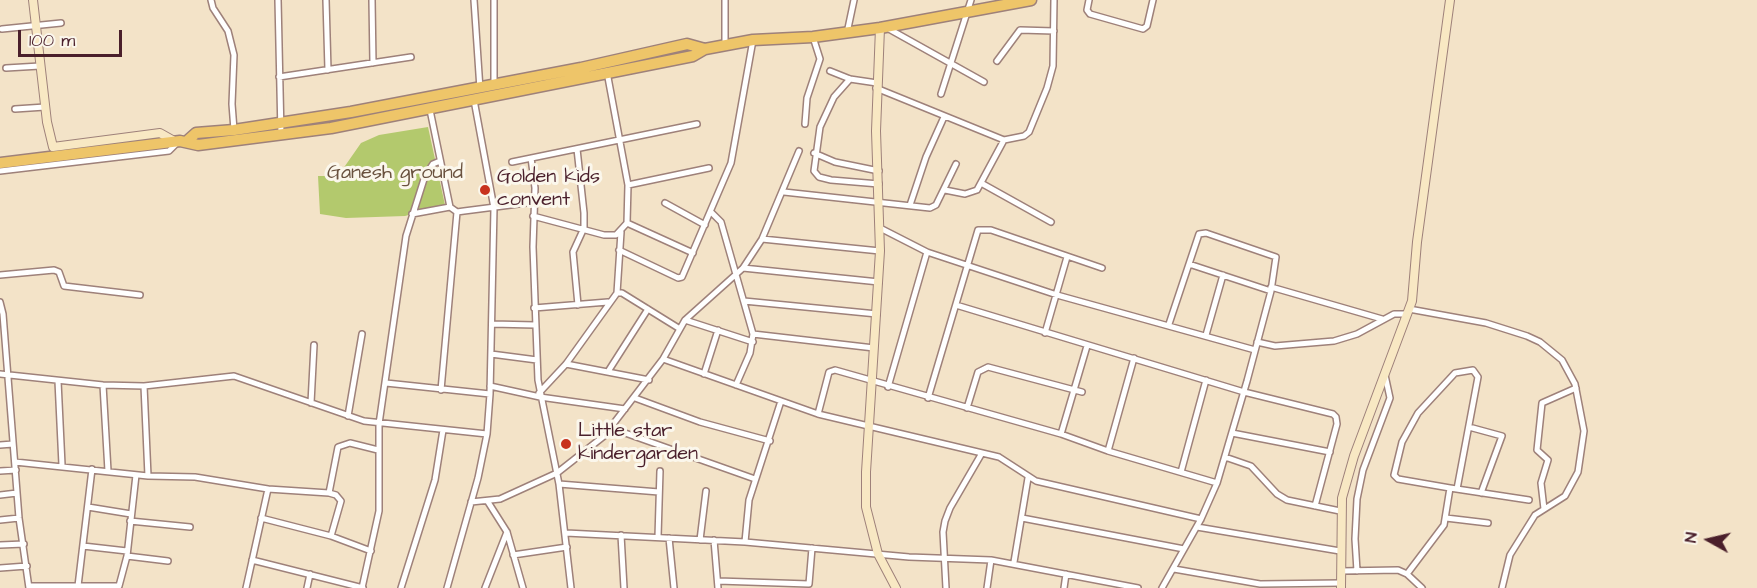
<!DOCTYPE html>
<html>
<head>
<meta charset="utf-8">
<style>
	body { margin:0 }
	#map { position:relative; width:1757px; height:588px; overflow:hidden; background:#f3e3c8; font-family:"Architects Daughter",sans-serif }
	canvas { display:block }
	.north { position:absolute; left:1679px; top:510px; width:60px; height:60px; -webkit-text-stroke:4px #fbf7ec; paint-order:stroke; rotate:278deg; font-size:16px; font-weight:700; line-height:24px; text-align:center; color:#4a1f2b }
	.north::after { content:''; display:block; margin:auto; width:21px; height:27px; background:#4a1f2b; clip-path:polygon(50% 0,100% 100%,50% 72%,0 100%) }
	.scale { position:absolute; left:18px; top:30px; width:104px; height:27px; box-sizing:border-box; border:3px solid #4a1f2b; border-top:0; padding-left:8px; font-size:18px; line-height:21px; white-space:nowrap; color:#4a1f2b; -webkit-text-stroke:4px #fbf7ec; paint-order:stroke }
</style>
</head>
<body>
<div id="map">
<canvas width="1757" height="588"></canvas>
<div class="north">N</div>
<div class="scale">100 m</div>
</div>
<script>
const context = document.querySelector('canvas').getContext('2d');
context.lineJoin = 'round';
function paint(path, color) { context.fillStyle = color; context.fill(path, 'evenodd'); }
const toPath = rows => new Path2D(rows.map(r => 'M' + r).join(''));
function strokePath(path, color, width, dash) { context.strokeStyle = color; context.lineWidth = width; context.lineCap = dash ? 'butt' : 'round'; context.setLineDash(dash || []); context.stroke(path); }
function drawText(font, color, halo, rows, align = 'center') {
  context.font = font + ' "Architects Daughter",sans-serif'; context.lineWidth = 6; context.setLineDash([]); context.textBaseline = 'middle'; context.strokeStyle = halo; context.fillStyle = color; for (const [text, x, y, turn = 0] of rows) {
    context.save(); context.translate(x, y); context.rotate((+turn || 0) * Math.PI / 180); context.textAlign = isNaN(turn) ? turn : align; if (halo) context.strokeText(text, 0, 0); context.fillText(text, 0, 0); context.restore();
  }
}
paint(toPath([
	[428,127,445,205,405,216,346,218,320,214,318,176,338,176,361,143,379,135]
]), '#b3c96d');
const street = toPath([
	[211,0,213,8,228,31,234,55,232,104,234,130],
	[278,0,281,134],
	[326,0,328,70],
	[372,0,373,63],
	[474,0,480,89],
	[494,0,494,85],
	[1089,0,1087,10,1090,14,1143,29,1147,26,1153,0],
	[2,29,61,23],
	[889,29,984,82],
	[847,33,854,0],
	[725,45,725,0],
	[997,61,1020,30,1054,31],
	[6,68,40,66],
	[830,71,850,79,877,83],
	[279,77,411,57],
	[850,79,834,97,820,127,814,171,819,177,831,180,879,184],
	[876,88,1004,140,1024,136,1029,132,1047,88,1053,66,1054,0],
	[941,94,971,0],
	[15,109,45,107],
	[430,110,450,207,457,212,464,211,534,202],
	[805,124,807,98,820,59,813,37],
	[577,149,584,213,584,228,573,252,578,305],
	[814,153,835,162,879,171],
	[531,158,535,188,533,247,538,380,559,484,571,588],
	[512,162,697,124],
	[0,171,169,151,178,142],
	[981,183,1051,222],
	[628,185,709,168],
	[945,190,965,194,977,190,1004,140],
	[784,192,930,208,936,205,956,164],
	[665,203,705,225],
	[910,205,926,157,944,117],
	[711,212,721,222,753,334,750,353,736,385],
	[412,214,450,207],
	[533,216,604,235,616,235,627,223,628,185,607,72],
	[627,223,693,253],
	[880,228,927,252,1057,295,1255,350],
	[762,239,880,251],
	[619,250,678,278,682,277,731,163,753,40],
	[1189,264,1271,291],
	[743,268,879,282],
	[0,275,54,270,59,272,64,286,140,295],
	[1271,287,1382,319],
	[617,293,621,232],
	[744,301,877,314],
	[0,302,3,314,19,518,29,588],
	[956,305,1244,392,1333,414,1336,417,1337,424,1315,506],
	[534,308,608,302],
	[1409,309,1486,323,1527,336,1540,342,1562,360,1575,384,1584,431,1578,472,1565,496,1535,515,1510,555,1502,588],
	[685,320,753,342],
	[492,324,535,325],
	[1045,333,1067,257],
	[753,334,874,348],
	[1206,335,1223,275],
	[1257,342,1275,346,1334,341,1357,334,1394,314,1407,314],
	[491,354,537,360],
	[663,359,818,414,999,457,1036,481,1201,519],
	[566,364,649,380],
	[609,370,648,309],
	[0,374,103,385,144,386,234,376,364,421,487,434],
	[704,374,718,330],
	[58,381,62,465],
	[386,383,490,394],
	[103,385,108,471],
	[144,386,148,476],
	[490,386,540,397,625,409],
	[888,387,927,252],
	[441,390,457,212],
	[539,393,566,364,617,293,622,293,680,329],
	[635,398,700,422,770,441],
	[928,398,978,230,991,230,1102,268],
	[311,403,314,345],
	[967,408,978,372,988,367,1082,392],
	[818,414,829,372,835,370,1061,434,1108,451,1217,483],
	[348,416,362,334],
	[1469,427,1502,436,1481,493],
	[611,428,755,479],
	[1232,433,1330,452],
	[1061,434,1087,346],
	[0,445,13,444],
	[1108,451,1134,358],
	[1225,457,1251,466,1277,494,1287,500,1340,511],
	[15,462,148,476,195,477,268,489,329,493,336,495,341,501,331,536,371,551],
	[0,471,16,470],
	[1181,472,1206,380],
	[559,484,659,492],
	[1457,489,1478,377,1473,370,1455,373,1418,413,1402,442,1394,475,1398,479,1450,488,1529,500],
	[329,493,338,447,350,443,378,450],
	[0,495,17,493],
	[471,502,500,499,557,473,604,436,663,359,685,320,743,268,762,239,799,151],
	[488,502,507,532,523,588],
	[88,507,131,514],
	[1544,509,1541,483,1548,460,1537,450,1542,403,1576,388],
	[261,518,331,536],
	[1022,518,1184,549],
	[1446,518,1488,523],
	[0,520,19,518],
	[130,521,190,527],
	[1197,527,1340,551],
	[566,533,745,542,909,557,991,560,1138,588],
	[621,535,624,588],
	[658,537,660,471],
	[669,538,674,588],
	[700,540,706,491],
	[714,540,718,588],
	[745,542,749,500,781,401],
	[0,545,24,544],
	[83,546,127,551],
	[513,555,567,547],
	[127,556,168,561],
	[252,560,363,588],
	[1014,562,1028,478],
	[0,568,27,566],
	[1174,569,1260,584,1341,583],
	[1341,571,1398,570,1407,574,1422,588],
	[1357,571,1355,539,1357,499,1363,470,1390,398,1385,375],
	[1407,574,1444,525,1450,488],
	[718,581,809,584,812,548],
	[29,586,119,586,127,556,136,475],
	[78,586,92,469],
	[246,588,268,489],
	[307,588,310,574],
	[362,588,379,511,379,424,406,236,425,176,433,164,440,161],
	[401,588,435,480,443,430],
	[447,588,478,478,487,434,490,394,494,208,474,100],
	[485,588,507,532],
	[946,588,943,532,945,521,950,508,982,453],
	[987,588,991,560],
	[1064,588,1066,574],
	[1162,588,1201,519,1217,483,1247,381,1271,291,1276,257,1206,233,1199,234,1169,324]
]);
const secondary = toPath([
	[33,0,47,122,53,147,160,133,176,142],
	[880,28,876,131,880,251,866,472,866,507,878,554,896,588],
	[1341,588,1342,498,1354,456,1412,301,1417,242,1450,0]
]);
const highway = toPath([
	[187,141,196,133,234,130,351,112,581,68,687,44,705,49],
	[0,163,180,141,198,145,331,128,693,56,705,49,753,40,813,37,880,28,1031,0]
]);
strokePath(street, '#9e817a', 8);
strokePath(secondary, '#9e817a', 10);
strokePath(highway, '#9e817a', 13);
strokePath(street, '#fff', 5);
strokePath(secondary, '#f8e8c3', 8);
strokePath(highway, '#eec569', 10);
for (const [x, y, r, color] of [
	[485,190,6,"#c8321e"],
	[566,444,6,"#c8321e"]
]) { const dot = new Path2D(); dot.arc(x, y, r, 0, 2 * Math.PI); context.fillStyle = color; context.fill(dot); strokePath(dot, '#fbf7ec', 2); }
drawText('20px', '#6a523f', '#fbf7ec', [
	["Ganesh ground",395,174]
]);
drawText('20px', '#4a1f2b', '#fbf7ec', [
	["Golden kids",497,178],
	["convent",497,201],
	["Little star",578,432],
	["kindergarden",578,455]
], 'left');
</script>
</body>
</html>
